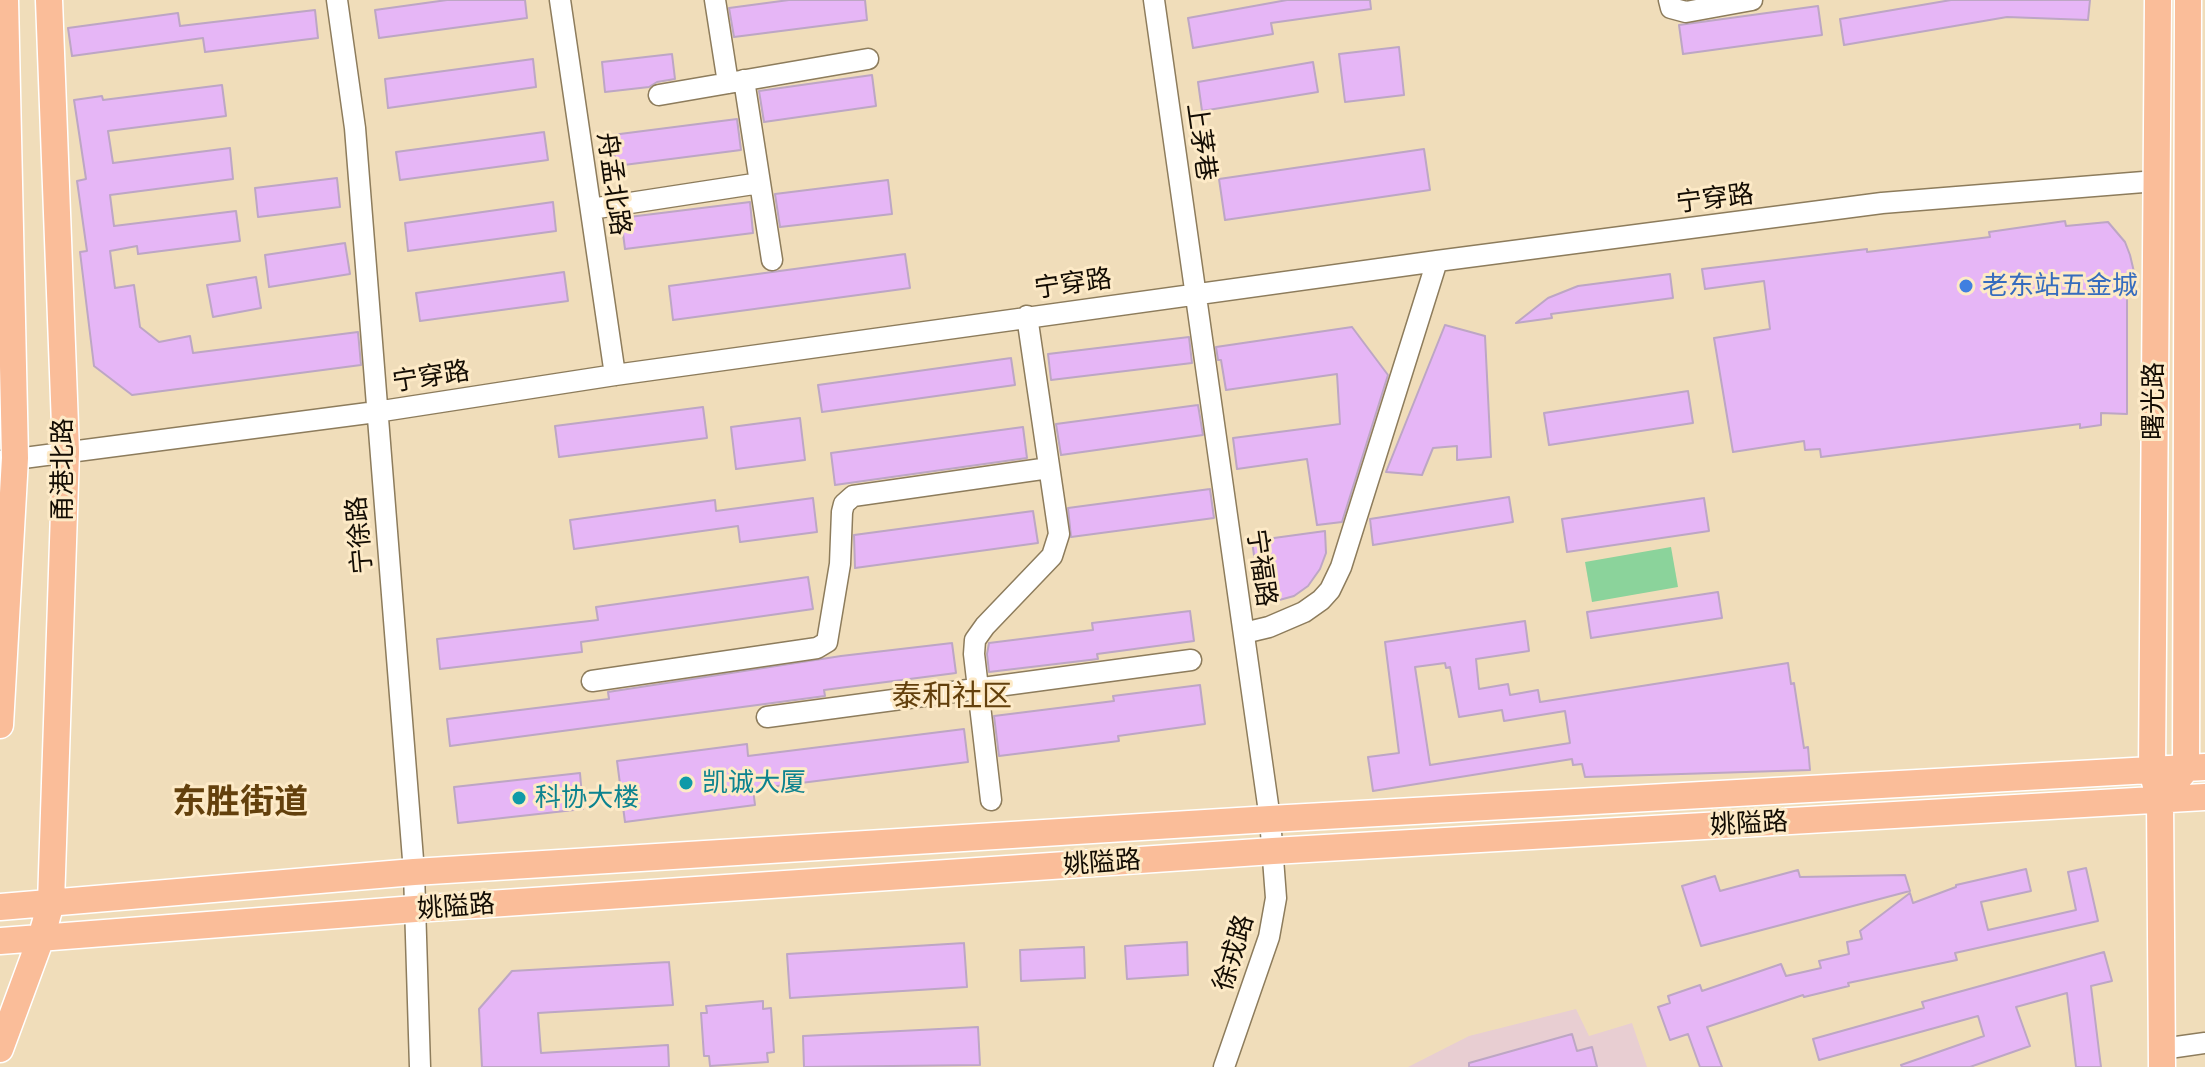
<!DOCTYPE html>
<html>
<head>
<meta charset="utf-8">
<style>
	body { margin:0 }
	canvas { display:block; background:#f0ddba }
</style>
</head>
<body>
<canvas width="2205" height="1067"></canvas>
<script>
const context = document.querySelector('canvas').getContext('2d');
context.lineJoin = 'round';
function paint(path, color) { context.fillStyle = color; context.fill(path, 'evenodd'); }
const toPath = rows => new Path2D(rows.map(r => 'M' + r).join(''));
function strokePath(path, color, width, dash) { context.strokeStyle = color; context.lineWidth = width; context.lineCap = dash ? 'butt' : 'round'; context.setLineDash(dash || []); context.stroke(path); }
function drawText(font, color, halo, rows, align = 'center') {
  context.font = font + ' Quicksand,"Noto Sans SC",sans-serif'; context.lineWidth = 6; context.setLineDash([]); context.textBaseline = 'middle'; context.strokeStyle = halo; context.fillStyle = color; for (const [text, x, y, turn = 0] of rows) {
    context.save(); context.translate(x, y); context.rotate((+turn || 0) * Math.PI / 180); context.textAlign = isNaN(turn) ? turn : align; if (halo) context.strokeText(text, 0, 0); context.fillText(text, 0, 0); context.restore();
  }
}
paint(toPath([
	[1576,1009,1589,1036,1632,1023,1647,1067,1408,1067,1469,1036]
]), '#e8ced2');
paint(toPath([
	[1671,547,1678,587,1592,602,1585,562]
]), '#8bd39b');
const building = toPath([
	[447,0,525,0,527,18,379,38,375,10,447,0],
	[789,0,865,0,867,20,734,37,729,8,789,0],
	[1287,0,1370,0,1371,9,1271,23,1273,34,1193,48,1188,18,1287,0],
	[1951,0,2090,0,2088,20,2007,17,1844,45,1840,19,1951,0],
	[1818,6,1822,35,1683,54,1679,25,1818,6],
	[315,10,318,38,205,52,203,38,72,56,68,28,178,13,180,26,315,10],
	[1399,47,1404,95,1345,102,1339,54,1399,47],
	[672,54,675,79,657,82,649,87,605,92,602,62,672,54],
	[533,59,536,87,388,108,385,79,533,59],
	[1313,62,1318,92,1202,111,1198,82,1313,62],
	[872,75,876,106,764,122,759,91,872,75],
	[222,85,226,116,108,131,113,163,230,148,233,179,110,195,114,226,236,211,240,241,138,254,137,246,110,251,115,288,134,285,140,327,159,342,190,336,193,353,358,332,361,365,132,395,94,366,80,252,87,251,77,181,86,179,74,100,102,96,103,100,222,85],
	[737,119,741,150,616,166,612,135,737,119],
	[544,132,548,160,400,180,396,152,544,132],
	[1424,149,1430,190,1225,220,1219,179,1424,149],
	[337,178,340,207,258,217,255,188,337,178],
	[888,180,892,214,780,227,775,194,888,180],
	[553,202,556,231,408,251,405,223,553,202],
	[750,202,753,233,625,249,621,218,750,202],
	[2065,221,2066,226,2108,222,2125,242,2130,255,2134,272,2127,272,2127,414,2101,413,2101,425,2080,428,2080,424,1821,457,1820,449,1805,450,1804,441,1733,452,1714,338,1770,329,1764,281,1705,289,1702,269,1867,249,1867,252,1990,237,1989,232,2065,221],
	[345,243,350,274,269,287,265,255,345,243],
	[905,254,910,288,673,320,669,286,905,254],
	[564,272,568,301,420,321,416,293,564,272],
	[1670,274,1673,298,1551,314,1552,318,1516,323,1548,298,1578,286,1670,274],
	[256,277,261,308,213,317,207,285,256,277],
	[1445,325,1485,336,1491,457,1457,460,1457,446,1433,448,1422,475,1386,472,1445,325],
	[1352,327,1388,375,1342,522,1317,525,1307,459,1237,469,1233,438,1340,424,1337,374,1226,390,1221,360,1218,360,1216,347,1352,327],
	[1189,337,1192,363,1051,380,1048,354,1189,337],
	[1011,358,1015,385,822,412,818,385,1011,358],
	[1688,391,1693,423,1549,445,1544,413,1688,391],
	[1198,405,1203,435,1061,455,1056,424,1198,405],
	[703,407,707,438,559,457,555,426,703,407],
	[800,418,805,460,736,469,731,427,800,418],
	[1023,427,1027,458,835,485,831,453,1023,427],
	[1210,489,1214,518,1071,537,1068,508,1210,489],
	[1509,497,1513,522,1373,545,1370,519,1509,497],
	[813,498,817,532,740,542,738,526,574,549,570,520,715,500,716,511,813,498],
	[1704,498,1709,531,1567,552,1562,519,1704,498],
	[1033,511,1038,543,855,568,854,535,1033,511],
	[1325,531,1326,553,1320,569,1308,586,1294,596,1261,605,1252,541,1325,531],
	[808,577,813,609,581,642,582,652,440,669,437,639,598,620,596,607,808,577],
	[1718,592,1722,618,1591,638,1587,612,1718,592],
	[1190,611,1194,641,1097,654,1098,659,989,672,987,654,989,643,1093,630,1092,623,1190,611],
	[1525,621,1529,651,1476,659,1479,689,1508,684,1510,695,1538,690,1540,702,1788,663,1791,684,1794,683,1804,748,1808,747,1810,770,1585,777,1582,764,1573,765,1572,759,1373,791,1368,757,1399,753,1385,642,1525,621],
	[1445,663,1446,668,1450,667,1459,717,1502,710,1504,721,1565,711,1570,743,1430,765,1415,667,1445,663],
	[952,643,956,673,824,690,825,696,450,746,447,719,609,699,608,692,841,656,952,643],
	[1200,685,1205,724,1118,736,1119,741,999,756,994,716,1114,701,1113,696,1200,685],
	[964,729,968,762,753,789,755,805,625,822,617,761,747,744,748,756,964,729],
	[580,773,583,809,458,823,454,787,580,773],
	[2086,868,2098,921,1955,953,1957,960,1848,983,1849,986,1804,997,1803,995,1707,1027,1722,1067,1700,1067,1688,1034,1670,1040,1658,1007,1670,1003,1668,996,1700,985,1702,991,1781,964,1786,976,1821,968,1819,961,1849,954,1847,942,1862,939,1860,931,1910,893,1913,903,1956,887,1956,885,2026,869,2031,891,1981,902,1988,930,2076,910,2068,872,2086,868],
	[1798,870,1800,877,1905,875,1910,891,1701,946,1682,886,1715,876,1720,891,1798,870],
	[1187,942,1188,975,1127,979,1125,946,1187,942],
	[964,943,967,987,790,998,787,954,964,943],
	[1084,947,1085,978,1021,981,1020,950,1084,947],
	[2104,952,2112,981,2091,986,2101,1067,2076,1067,2067,993,2016,1007,2030,1046,1970,1067,1902,1067,1901,1065,1984,1036,1978,1016,1819,1060,1813,1039,1924,1008,1922,1002,2104,952],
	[669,962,673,1005,538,1013,541,1053,668,1045,669,1067,482,1067,479,1009,512,971,669,962],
	[763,1001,763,1009,771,1008,774,1052,767,1053,768,1062,710,1066,709,1056,704,1056,701,1013,707,1013,706,1006,763,1001],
	[978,1027,980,1065,804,1067,803,1036,978,1027],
	[1572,1034,1577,1051,1592,1047,1597,1067,1469,1067,1469,1063,1572,1034]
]);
paint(building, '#e6b6f6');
strokePath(building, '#bda6c4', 2);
const minor = toPath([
	[337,0,355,128,414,872,420,1067],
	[560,0,615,375],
	[715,0,728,83],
	[1154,0,1270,819,1276,898,1269,937,1224,1067],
	[1669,0,1671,8,1686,12,1752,0],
	[744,80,772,260],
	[659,95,868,59],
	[591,209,760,183],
	[0,461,376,412,615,375,1437,261,1882,203,2156,181],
	[1244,633,1269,627,1304,612,1321,600,1330,590,1341,567,1437,261],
	[592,681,817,648,827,642,840,564,842,512,844,504,853,496,1049,468],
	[767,717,1191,660],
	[991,800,974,654,975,640,985,626,1052,556,1059,534,1027,316],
	[2162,1049,2205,1043]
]);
const major = toPath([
	[2158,0,2152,771,2160,800,2162,1067],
	[0,725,15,458,5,0],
	[2175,782,2186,769,2188,0],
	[0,907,414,872,1270,819,2205,767],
	[0,941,415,909,1273,851,2205,797],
	[0,1049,41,938,51,903,66,452,49,0]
]);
strokePath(minor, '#8d7c5c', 23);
strokePath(major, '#fff', 29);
strokePath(minor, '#fff', 20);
strokePath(major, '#fabd99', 26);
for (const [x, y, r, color] of [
	[1966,286,8,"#3f7fe0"],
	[686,783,8,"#0f9aa8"],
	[519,798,8,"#0f9aa8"]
]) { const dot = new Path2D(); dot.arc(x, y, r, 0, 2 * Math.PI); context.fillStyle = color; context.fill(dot); strokePath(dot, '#fdeac7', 3); }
drawText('26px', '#130c03', '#fdeac7', [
	["上茅巷",1201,142,82],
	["舟孟北路",613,184,82],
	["宁穿路",1715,199,-7],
	["宁穿路",1073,284,-8],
	["宁穿路",431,377,-9],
	["曙光路",2154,401,-90],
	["甬港北路",63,470,-90],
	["宁徐路",360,535,-95],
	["宁福路",1261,568,82],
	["姚隘路",1749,824,-3],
	["姚隘路",1102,863,-4],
	["姚隘路",456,907,-4],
	["徐戎路",1234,953,-73]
]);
drawText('26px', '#366cbe', '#fdeac7', [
	["老东站五金城",1982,286]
], 'left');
drawText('26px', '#0d838f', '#fdeac7', [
	["凯诚大厦",702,783],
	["科协大楼",535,798]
], 'left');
drawText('30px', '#63400c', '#fdeac7', [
	["泰和社区",952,697]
]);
drawText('bold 34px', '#63400c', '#fdeac7', [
	["东胜街道",240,803]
]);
</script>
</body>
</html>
